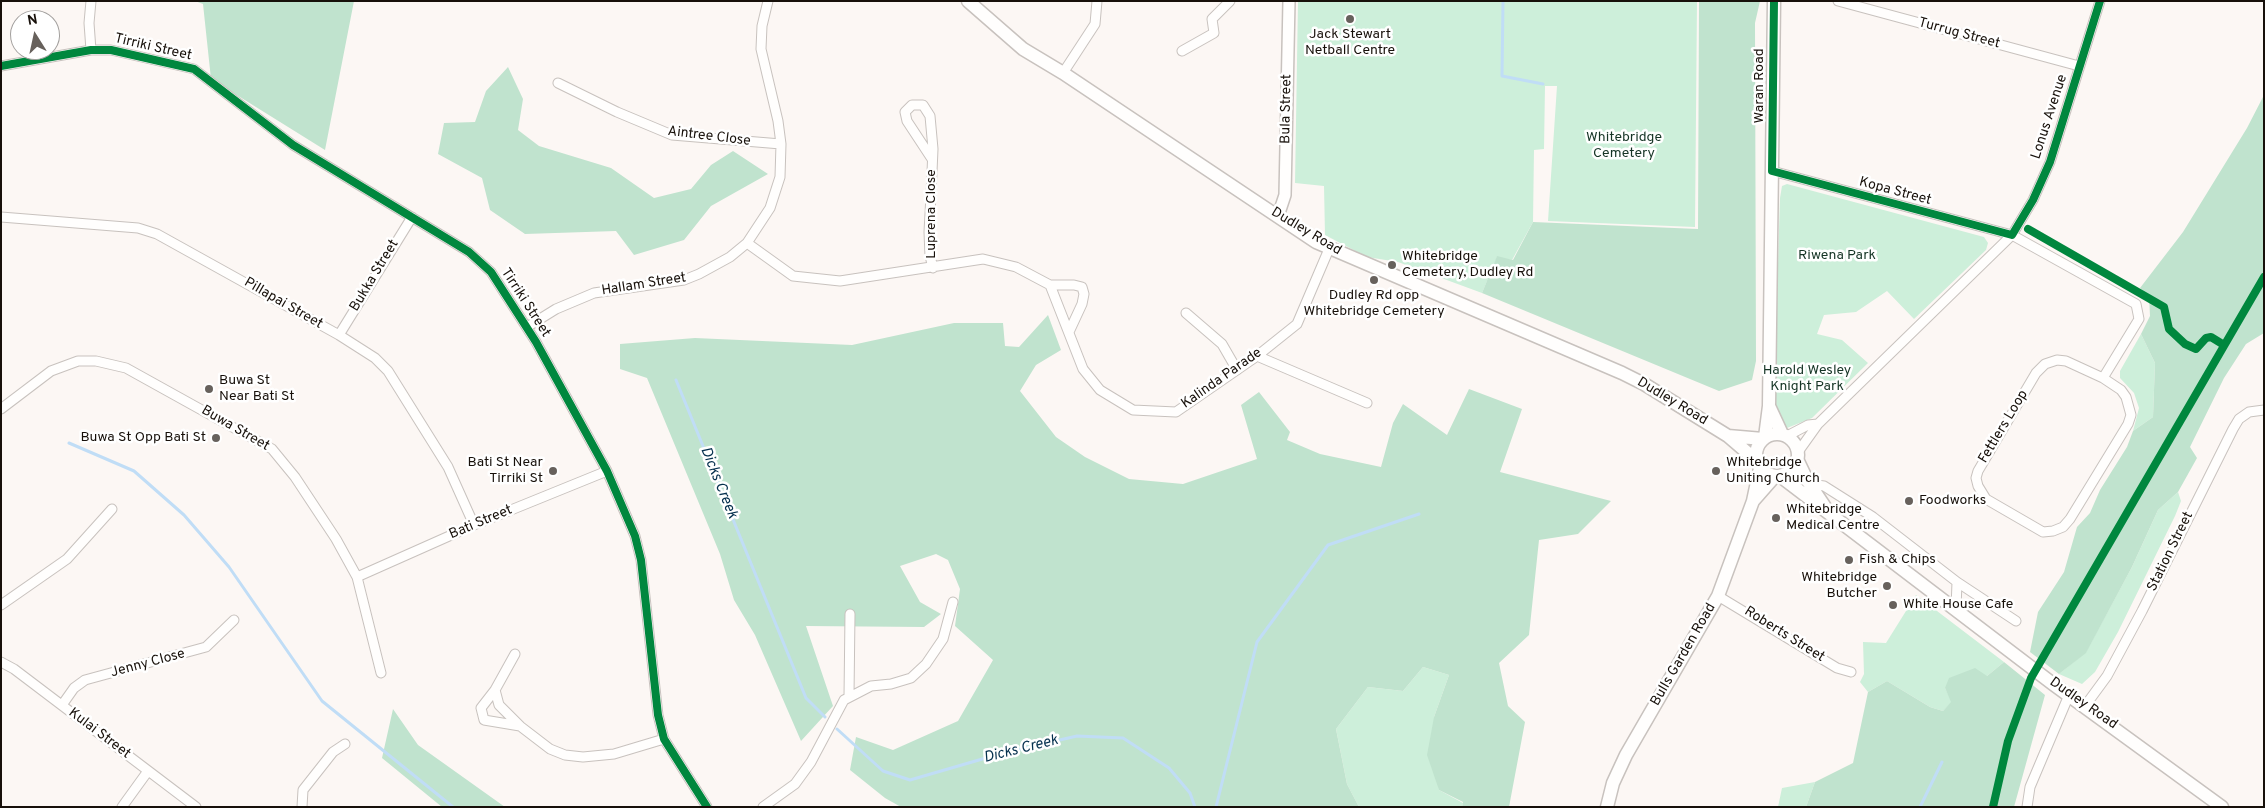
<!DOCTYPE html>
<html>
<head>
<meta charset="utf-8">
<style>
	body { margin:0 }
	#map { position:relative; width:2265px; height:808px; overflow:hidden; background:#fcf7f4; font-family:Overpass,sans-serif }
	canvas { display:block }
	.frame { position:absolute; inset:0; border:2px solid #17100a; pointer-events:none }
	.north { position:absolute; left:10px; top:10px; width:50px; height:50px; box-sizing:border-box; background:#fff; border:1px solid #a29f9d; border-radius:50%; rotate:350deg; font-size:14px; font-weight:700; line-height:20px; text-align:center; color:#17100a }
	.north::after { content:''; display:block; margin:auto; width:18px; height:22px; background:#67615c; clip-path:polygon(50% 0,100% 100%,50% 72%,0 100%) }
</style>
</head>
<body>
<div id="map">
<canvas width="2265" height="808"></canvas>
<div class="frame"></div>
<div class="north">N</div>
</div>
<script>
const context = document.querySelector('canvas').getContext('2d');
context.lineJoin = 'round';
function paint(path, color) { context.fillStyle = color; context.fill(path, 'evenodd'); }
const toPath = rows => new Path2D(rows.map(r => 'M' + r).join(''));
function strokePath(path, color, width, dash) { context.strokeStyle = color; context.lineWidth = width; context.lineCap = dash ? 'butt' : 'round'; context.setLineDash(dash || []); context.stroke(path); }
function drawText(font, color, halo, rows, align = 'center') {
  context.font = font + ' Overpass,sans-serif'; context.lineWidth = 5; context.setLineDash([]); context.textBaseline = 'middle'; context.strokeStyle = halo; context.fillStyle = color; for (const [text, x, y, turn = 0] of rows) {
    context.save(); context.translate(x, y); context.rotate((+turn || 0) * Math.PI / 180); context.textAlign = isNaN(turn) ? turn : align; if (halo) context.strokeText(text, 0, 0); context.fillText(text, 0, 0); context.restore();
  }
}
paint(toPath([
	[1298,1,1697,1,1695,227,1548,221,1557,86,1545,86,1544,149,1534,150,1533,222,1512,260,1497,257,1482,293,1398,262,1367,257,1325,235,1324,186,1295,183],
	[1787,184,1984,237,1988,243,1986,250,1914,319,1887,291,1856,312,1824,315,1817,334,1842,340,1868,363,1812,418,1787,428,1782,426,1775,408,1774,396,1780,198,1782,186],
	[2141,334,2155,363,2153,417,2133,431,2139,408,2134,393,2120,378,2120,371],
	[2178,492,2181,501,2175,516,2118,632,2095,672,2082,684,2059,674,2086,652,2132,567,2158,510],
	[1916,595,2004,662,1987,676,1945,688,1952,702,1943,711,1930,707,1887,681,1868,692,1860,682,1864,674,1863,642,1886,643],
	[1423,667,1449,675,1434,717,1439,790,1463,803,1462,807,1359,807,1347,784,1336,729,1368,687,1403,691],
	[1815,782,1806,807,1778,807,1782,788]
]), '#cdefda');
paint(toPath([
	[195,1,354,1,325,150,211,79,203,4],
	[1699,1,1760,1,1755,23,1756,361,1752,380,1719,391,1482,293,1497,256,1513,260,1533,222,1698,229],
	[508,67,523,99,518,130,539,146,611,168,654,198,691,189,711,165,733,151,768,174,711,206,684,240,634,255,616,231,525,234,490,210,482,178,438,154,444,123,475,122,486,91],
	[2264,95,2264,333,2246,344,2224,378,2190,447,2197,458,2178,492,2158,510,2132,567,2086,653,2059,674,2030,652,2038,612,2064,572,2077,527,2090,513,2100,490,2127,447,2133,431,2153,417,2155,363,2141,334,2150,316,2149,296,2140,288,2183,232,2247,128],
	[1048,315,1061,350,1036,365,1020,391,1056,437,1085,457,1129,479,1183,484,1257,459,1241,405,1259,392,1290,432,1287,440,1320,454,1381,467,1393,423,1403,404,1447,435,1469,389,1522,409,1500,472,1611,501,1578,534,1539,540,1529,635,1499,663,1508,706,1525,722,1509,807,1462,807,1463,802,1439,790,1427,755,1434,717,1449,675,1423,667,1403,691,1368,687,1336,729,1347,784,1359,807,901,807,885,798,850,770,856,737,893,750,958,721,993,660,955,626,960,589,948,560,936,554,900,566,920,602,941,614,924,627,806,626,833,706,801,741,755,635,734,600,720,554,647,378,620,369,620,344,695,338,852,345,954,323,1003,323,1005,346,1019,347],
	[2004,662,2045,695,2014,807,1806,807,1815,782,1853,763,1868,692,1887,681,1930,707,1943,711,1951,702,1945,688,1949,678,1975,668,1987,676],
	[393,709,418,745,505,807,442,807,382,758]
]), '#c0e3ce');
strokePath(toPath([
	[1503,1,1502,76,1543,84],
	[676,380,806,698,825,717],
	[69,443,134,471,184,515,229,567,322,701,453,807],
	[837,729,883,771,910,780,1003,753,1077,736,1123,738,1169,768,1190,793,1195,807],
	[1216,807,1257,642,1328,545,1419,514],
	[1920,807,1942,762]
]), '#c0ddf6', 3);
const minor = toPath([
	[91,1,89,23,91,50],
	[1838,1,2079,66],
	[1182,51,1214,33,1212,19,1230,1],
	[1,66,91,50,111,50,194,69,293,145,469,252,491,272,536,342,607,471,635,536,641,560,658,715,664,739,707,807],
	[1063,73,1095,24,1097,1],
	[558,83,617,112,672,135,781,144],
	[932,159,907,121,905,112,912,105,923,105,930,116,933,149,931,195,929,232,930,256,933,268],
	[1772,171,2012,235,2136,304,2139,319,2103,378,2121,390,2126,397,2131,415,2128,424,2070,519,2063,527,2053,531,2043,532,1986,499,1978,486,1976,478,1978,471,2036,373,2045,364,2057,360,2066,361,2103,378],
	[1,217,138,228,157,234,339,335,375,358,388,371,448,467,474,525],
	[747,243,793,276,840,281,983,259,1016,267,1050,285,1083,369,1100,390,1133,410,1176,412,1257,356,1297,324,1329,249],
	[1050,285,1074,285,1082,287,1084,294,1082,304,1069,332],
	[1186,313,1222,344,1237,370],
	[527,327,556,309,594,293,684,280,699,274,730,257,747,243,770,208,780,177,781,144,778,121,761,49,762,26,768,1],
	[339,335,412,217],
	[1257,356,1367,403],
	[1,409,51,371,78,361,96,361,126,368,272,449,295,477,336,539,357,577,381,673],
	[1787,436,1808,425,1818,424],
	[1798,452,1818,424,2012,235,2033,200,2050,162,2100,1],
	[1810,484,1824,486,1873,517,1957,582,1956,609],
	[357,577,474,525,607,471],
	[1957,582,2016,621],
	[1718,596,1837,668,1851,672],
	[1,605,67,559,112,509],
	[515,654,495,690,481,708,484,720,520,726,550,749,565,755,583,757,614,754,664,739],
	[1,662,14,669,196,807],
	[495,690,499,705,520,726],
	[849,696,850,614],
	[62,705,74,688,85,680,206,647,234,620],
	[2085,706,2107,676,2142,611,2233,429,2239,419,2249,412,2264,410],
	[122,807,148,771],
	[302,807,303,790,333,752,345,744],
	[763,807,795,784,811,762,844,700,871,686,891,684,911,678,926,664,943,639,953,602],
	[2027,807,2030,787,2069,695]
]);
const tertiary = toPath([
	[1278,216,1285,195,1289,1]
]);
const secondary = toPath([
	[968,1,1023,49,1063,73,1316,242,1622,373,1644,384,1728,436,1756,460],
	[1769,406,1782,434],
	'1756 455a21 21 0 1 1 42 0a21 21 0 1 1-42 0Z',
	[1728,436,1763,439],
	[1765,437,1769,406,1774,1],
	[1797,459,1807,480,1825,507],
	[1780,476,2053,684,2222,807],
	[1753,501,1775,476],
	[1607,807,1613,783,1626,755,1718,596,1753,501,1760,468]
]);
strokePath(minor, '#c8c2be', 11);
strokePath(tertiary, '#c8c2be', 14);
strokePath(secondary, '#c8c2be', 15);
strokePath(minor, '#fffefd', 9);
strokePath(tertiary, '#fffefd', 11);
strokePath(secondary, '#fffefd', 12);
strokePath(toPath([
	[1774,1,1772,171,2012,235,2033,200,2050,162,2100,1],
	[1,66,91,50,111,50,194,69,293,145,469,252,491,272,536,342,607,471,635,536,641,560,658,715,664,739,707,807],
	[2028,229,2164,307,2169,329,2185,344,2196,349,2206,338,2211,337,2224,345],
	[1993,807,2008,741,2031,678,2264,277]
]), '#00873e', 8);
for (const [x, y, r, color] of [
	[1350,19,5,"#67615c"],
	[1392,265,5,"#67615c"],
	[1374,280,5,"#67615c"],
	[209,389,5,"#67615c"],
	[216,438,5,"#67615c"],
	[553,471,5,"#67615c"],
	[1716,471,5,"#67615c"],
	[1909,501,5,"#67615c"],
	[1776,518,5,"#67615c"],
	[1849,560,5,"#67615c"],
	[1887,586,5,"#67615c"],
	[1893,605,5,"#67615c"]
]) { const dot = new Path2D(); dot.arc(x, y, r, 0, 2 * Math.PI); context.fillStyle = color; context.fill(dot); strokePath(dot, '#fff', 2); }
drawText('14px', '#17100a', '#fff', [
	["Turrug Street",1959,34,15],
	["Tirriki Street",153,48,13],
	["Waran Road",1760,86,-90],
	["Bula Street",1287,109,-89],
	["Lonus Avenue",2050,117,-72],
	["Aintree Close",709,137,7],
	["Kopa Street",1895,192,15],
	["Luprena Close",932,214,-90],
	["Dudley Road",1306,232,31],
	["Bukka Street",375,276,-59],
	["Hallam Street",644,285,-9],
	["Tirriki Street",525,303,57],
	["Pillapai Street",283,304,30],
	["Kalinda Parade",1222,379,-35],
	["Dudley Road",1672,402,31],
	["Fettlers Loop",2004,427,-59],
	["Buwa Street",235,429,30],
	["Bati Street",481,523,-23],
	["Station Street",2171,552,-64],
	["Roberts Street",1784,635,32],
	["Bulls Garden Road",1684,655,-60],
	["Jenny Close",148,664,-15],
	["Dudley Road",2083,704,35],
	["Kulai Street",99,734,37]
]);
drawText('14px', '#17100a', '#fff', [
	["Jack Stewart",1350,35,"center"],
	["Netball Centre",1350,51,"center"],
	["Whitebridge",1402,257],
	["Cemetery, Dudley Rd",1402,273],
	["Dudley Rd opp",1374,296,"center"],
	["Whitebridge Cemetery",1374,312,"center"],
	["Buwa St",219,381],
	["Near Bati St",219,397],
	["Buwa St Opp Bati St",206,438,"right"],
	["Bati St Near",543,463,"right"],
	["Tirriki St",543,479,"right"],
	["Whitebridge",1726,463],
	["Uniting Church",1726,479],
	["Foodworks",1919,501],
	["Whitebridge",1786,510],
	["Medical Centre",1786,526],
	["Fish & Chips",1859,560],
	["Whitebridge",1877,578,"right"],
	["Butcher",1877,594,"right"],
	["White House Cafe",1903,605]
], 'left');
drawText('14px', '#153425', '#fff', [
	["Whitebridge",1624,138],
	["Cemetery",1624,154],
	["Riwena Park",1837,256],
	["Harold Wesley",1807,371],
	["Knight Park",1807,387]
]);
drawText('italic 15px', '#05304e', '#fff', [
	["Dicks Creek",718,483,68],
	["Dicks Creek",1021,750,-14]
]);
</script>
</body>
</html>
